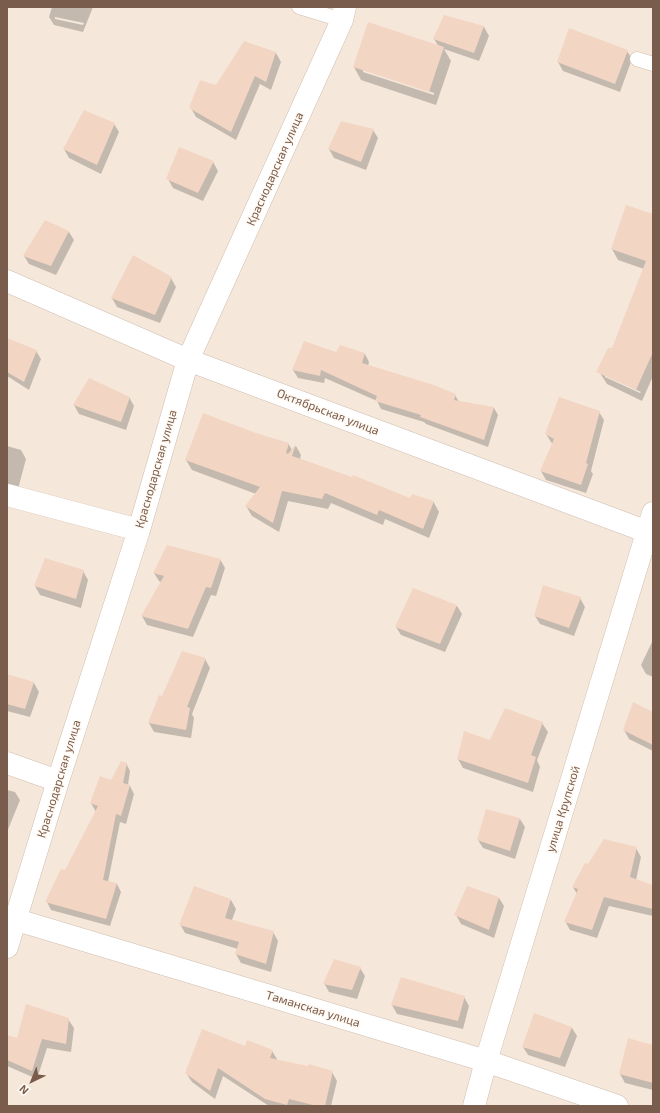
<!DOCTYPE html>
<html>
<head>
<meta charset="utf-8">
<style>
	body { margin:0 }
	#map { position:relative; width:660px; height:1113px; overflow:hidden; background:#fdf6ec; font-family:"Exo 2",sans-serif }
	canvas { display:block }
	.frame { position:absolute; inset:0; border:8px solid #7a5c4d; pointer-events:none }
	.north { position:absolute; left:12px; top:1061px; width:40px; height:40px; -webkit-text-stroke:3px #fffaf3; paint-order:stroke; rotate:223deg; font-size:11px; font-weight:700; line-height:16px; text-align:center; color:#7a5c4d }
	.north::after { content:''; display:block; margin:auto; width:14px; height:18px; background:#7a5c4d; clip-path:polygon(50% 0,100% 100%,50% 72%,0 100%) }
</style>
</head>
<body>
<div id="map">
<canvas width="660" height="1113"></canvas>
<div class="frame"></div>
<div class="north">N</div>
</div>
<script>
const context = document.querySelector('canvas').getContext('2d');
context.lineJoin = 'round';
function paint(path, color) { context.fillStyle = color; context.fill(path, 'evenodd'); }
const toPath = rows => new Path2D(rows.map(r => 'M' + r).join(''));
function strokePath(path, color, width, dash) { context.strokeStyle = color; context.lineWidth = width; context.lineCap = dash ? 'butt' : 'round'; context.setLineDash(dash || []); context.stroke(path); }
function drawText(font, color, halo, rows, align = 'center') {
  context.font = font + ' "Exo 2",sans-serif'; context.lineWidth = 3; context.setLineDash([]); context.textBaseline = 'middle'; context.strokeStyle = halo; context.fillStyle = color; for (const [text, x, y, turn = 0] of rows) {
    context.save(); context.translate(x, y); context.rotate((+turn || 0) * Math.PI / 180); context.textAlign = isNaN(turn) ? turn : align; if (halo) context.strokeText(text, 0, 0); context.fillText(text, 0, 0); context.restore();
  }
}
paint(toPath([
	[7,7,653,7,653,1106,7,1106]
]), '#f5e8da');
paint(toPath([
	[52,7,93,7,83,32,54,25,49,17],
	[55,17,84,23,83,25,55,19],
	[445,17,484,27,489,36,479,61,444,49,451,61,436,105,361,80,354,67,439,47,434,39],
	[363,69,434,93,434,95,363,72],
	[627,51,632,59,620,92,563,71,558,62],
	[276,53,281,62,271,90,260,84,236,140,196,117,191,108,216,86],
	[84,112,114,124,119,132,101,174,69,158,64,149],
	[373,130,378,138,366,170,334,158,329,149],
	[213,162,218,171,203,201,173,188,168,179],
	[653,215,653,376,642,401,607,384,600,373,612,350,644,269,618,260,612,249],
	[605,375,641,392,640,393,605,377],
	[69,232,74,240,56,275,29,264,24,256],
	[171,278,176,287,160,323,117,307,112,298],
	[7,348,36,351,41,359,29,390,7,376],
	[337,354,365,354,369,362,368,366,455,395,459,402,494,408,498,415,488,447,426,424,424,422,381,409,377,401,325,378,324,383,298,378,293,370],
	[129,397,134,406,126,430,79,414,74,405],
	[599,412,604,420,591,471,593,474,586,493,546,480,541,471,553,444,551,442,546,434],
	[256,434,288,443,292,450,296,446,301,455,300,459,411,499,433,501,439,512,429,538,385,519,383,525,331,503,328,509,288,501,279,532,252,516,246,506,256,494,192,470,186,460],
	[7,446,21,450,26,459,18,489,7,487],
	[220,559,225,568,216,596,211,595,193,637,147,625,142,616,161,582,159,581,154,573],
	[83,571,88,580,81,608,40,595,35,586],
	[580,598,585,607,574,636,540,624,535,616],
	[457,606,462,614,445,652,401,635,396,627],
	[652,642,653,642,653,677,646,674,641,665],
	[205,659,210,668,192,714,194,718,191,738,154,732,149,723,162,697],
	[7,675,34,683,39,692,30,717,7,711],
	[653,713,653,751,629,739,624,730],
	[542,723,548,732,537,760,540,767,533,792,463,768,458,759,465,732,490,742],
	[126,763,130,771,128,785,130,786,134,794,126,824,120,822,108,882,117,884,121,892,110,926,51,910,47,902,66,871,96,812,91,803],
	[7,790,15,792,20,800,7,832],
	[520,819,525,827,515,859,483,848,478,840],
	[636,848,641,857,636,880,653,886,653,916,609,906,597,938,570,930,565,921,577,894,573,887,588,866],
	[499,898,504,906,494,938,461,924,456,915],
	[231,900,236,909,232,920,273,932,278,941,271,972,241,963,236,954,238,949,185,933,180,924],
	[360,968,365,976,357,999,329,992,324,983],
	[464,997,469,1006,463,1029,397,1014,392,1005],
	[535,1015,572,1028,577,1036,565,1067,528,1055,523,1047],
	[68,1019,74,1028,71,1052,47,1048,37,1079,7,1066,7,1036,17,1040],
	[629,1040,653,1046,653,1090,625,1083,620,1074],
	[245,1047,272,1051,277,1059,277,1061,332,1072,337,1081,331,1106,269,1106,223,1076,215,1099,192,1082,186,1073]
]), '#0003');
paint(toPath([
	[444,15,484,26,474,53,433,39],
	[368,22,444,47,429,92,353,67],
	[569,28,628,50,615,84,557,62],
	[244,41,276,52,266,82,255,76,231,132,189,108,200,80,216,85],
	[84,110,115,123,97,165,63,149],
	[341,121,374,129,361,162,328,149],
	[179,147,214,161,198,193,166,179],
	[626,205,653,214,653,352,636,390,596,372,608,348,612,348,646,261,611,249],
	[45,220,69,231,51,266,23,256],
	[133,255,172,277,155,315,111,298],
	[7,338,37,350,24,382,7,372],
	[304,341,336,352,340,345,365,353,362,363,434,385,456,394,454,400,494,407,484,440,420,417,421,415,375,401,377,396,321,370,320,376,292,370],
	[89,378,130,397,121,422,73,405],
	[559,397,600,411,586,463,588,464,581,485,540,471,554,439,545,434],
	[203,413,256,433,289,443,286,453,288,454,296,444,292,456,352,477,353,475,410,498,412,494,434,501,423,529,379,510,377,515,325,493,322,499,282,491,273,523,245,506,260,487,185,460],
	[167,545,221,559,211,588,206,587,188,629,141,616,164,576,153,573],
	[45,558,84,570,76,599,34,586],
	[543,585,581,597,569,628,534,616],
	[413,588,457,605,440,644,395,627],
	[182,651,206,658,187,707,190,708,186,730,148,723,159,695,162,696],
	[7,674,34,682,25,709,7,704],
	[633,702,653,712,653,745,623,730],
	[505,708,543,722,531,755,536,757,528,783,457,759,464,731,490,740],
	[121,761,127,763,123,783,130,785,121,816,116,814,103,880,117,883,106,919,45,902,61,869,65,870,98,806,90,803,100,776,111,780],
	[486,809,520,818,510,851,477,840],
	[604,839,637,847,630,877,653,885,653,909,604,897,592,930,564,922,578,889,572,887,585,863,588,864],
	[194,886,231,899,225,918,274,931,266,964,235,954,239,942,179,925],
	[467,886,499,897,489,930,454,915],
	[334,959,361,967,352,990,323,984],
	[401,977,465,996,458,1021,391,1005],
	[26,1004,69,1018,66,1044,42,1039,32,1071,7,1060,7,1035,17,1038],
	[534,1013,572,1027,560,1058,522,1047],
	[202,1029,245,1046,247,1040,273,1050,270,1058,308,1066,309,1064,333,1071,325,1106,317,1106,289,1099,287,1105,265,1099,218,1068,210,1091,185,1073],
	[628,1038,653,1045,653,1083,619,1074]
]), '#f3d5c3');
const service = toPath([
	[299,7,342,20],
	[637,59,653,64]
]);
const minor = toPath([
	[7,281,188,360,653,534],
	[7,495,139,530],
	[7,763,58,781],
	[7,917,486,1061,617,1106],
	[7,947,58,781,139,530,188,360,342,20,345,7],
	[474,1106,486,1061,653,513]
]);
strokePath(service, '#d1beb0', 15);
strokePath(minor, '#d1beb0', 23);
strokePath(service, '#fff', 14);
strokePath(minor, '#fff', 22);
drawText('12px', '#7a5c4d', '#fffaf3', [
	["Краснодарская улица",275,169,-66],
	["Октябрьская улица",328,412,21],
	["Краснодарская улица",156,469,-74],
	["Краснодарская улица",59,779,-73],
	["улица Крупской",563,809,-73],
	["Таманская улица",313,1009,17]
]);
</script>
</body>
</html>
